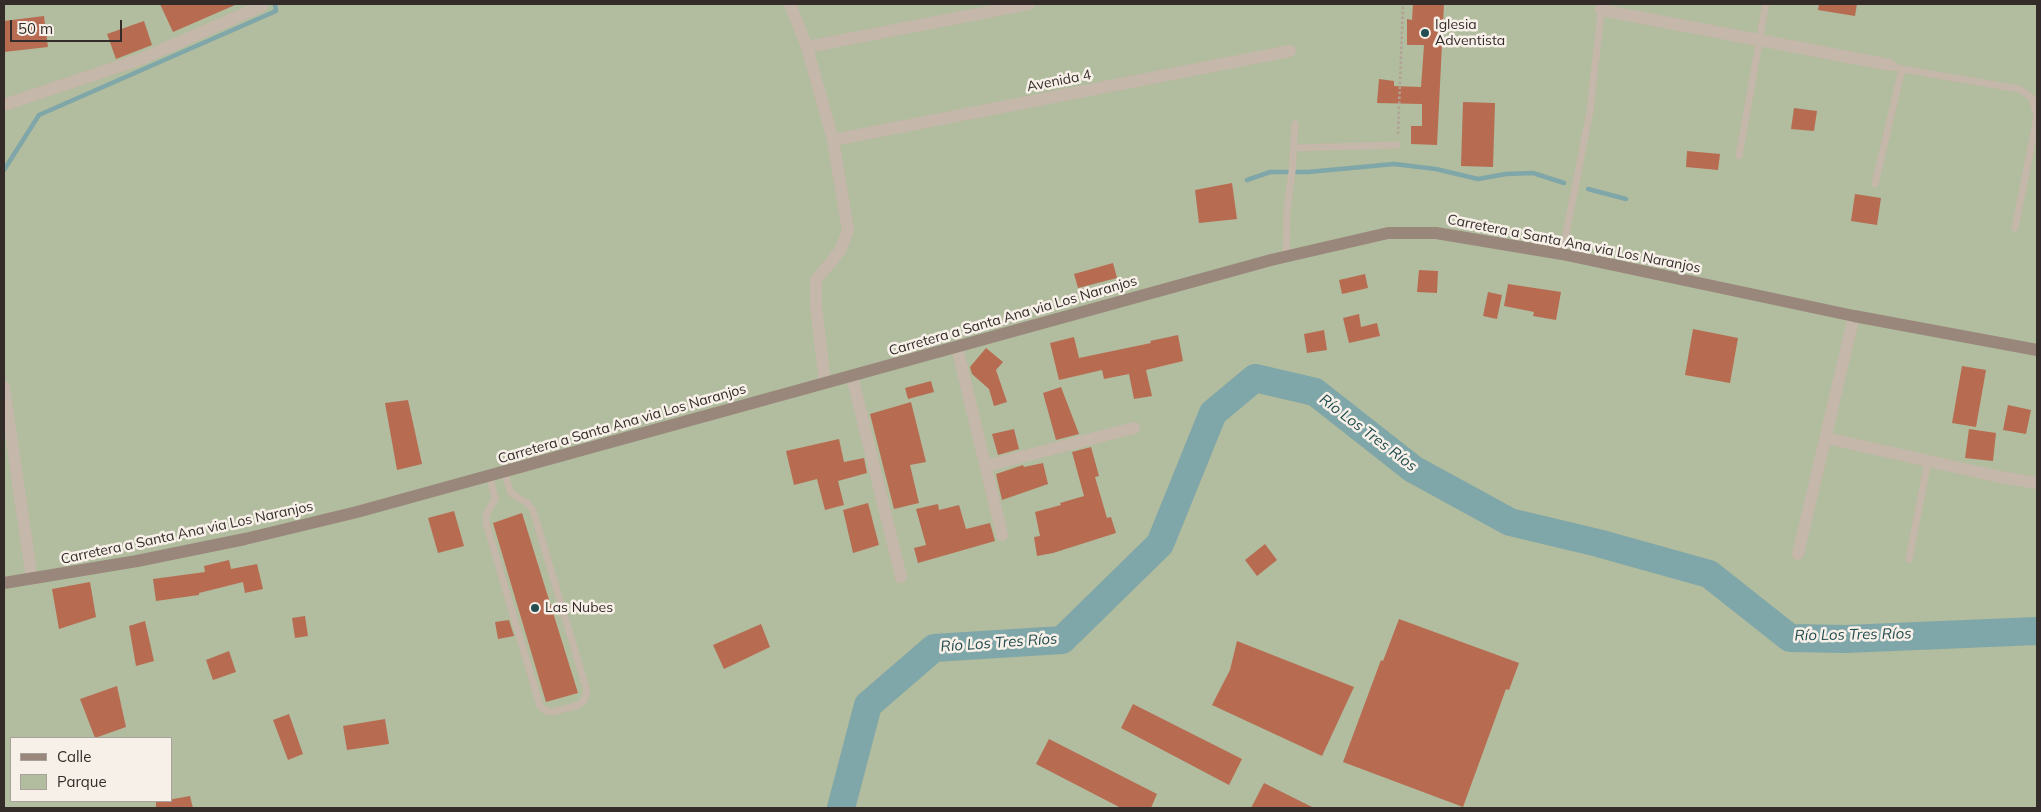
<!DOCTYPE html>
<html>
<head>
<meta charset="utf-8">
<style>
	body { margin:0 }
	#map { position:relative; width:2041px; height:812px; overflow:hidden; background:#efe6dd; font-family:Mulish,sans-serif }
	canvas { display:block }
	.frame { position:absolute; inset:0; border:5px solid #342c29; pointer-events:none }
	.legend { position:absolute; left:10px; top:737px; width:162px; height:65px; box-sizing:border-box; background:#f7f0e8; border:1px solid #a9a29c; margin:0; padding:6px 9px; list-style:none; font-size:15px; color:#342c29 }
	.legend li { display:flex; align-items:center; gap:10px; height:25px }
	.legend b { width:25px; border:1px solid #a9a29c }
	.scale { position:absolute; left:10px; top:20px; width:112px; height:22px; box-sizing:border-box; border:2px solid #342c29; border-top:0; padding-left:6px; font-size:15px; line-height:18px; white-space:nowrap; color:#342c29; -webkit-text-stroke:4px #f7f0e8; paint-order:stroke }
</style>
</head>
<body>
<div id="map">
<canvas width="2041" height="812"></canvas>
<div class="frame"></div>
<ul class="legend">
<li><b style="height:6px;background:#99877c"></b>Calle</li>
<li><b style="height:14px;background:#b2bc9e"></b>Parque</li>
</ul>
<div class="scale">50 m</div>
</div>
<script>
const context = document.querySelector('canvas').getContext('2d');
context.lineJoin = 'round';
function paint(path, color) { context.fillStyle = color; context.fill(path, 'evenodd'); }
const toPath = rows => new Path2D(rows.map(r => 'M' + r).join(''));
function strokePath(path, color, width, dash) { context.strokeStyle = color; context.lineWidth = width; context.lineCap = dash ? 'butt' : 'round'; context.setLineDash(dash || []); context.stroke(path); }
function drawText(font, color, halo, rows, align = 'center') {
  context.font = font + ' Mulish,sans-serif'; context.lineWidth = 5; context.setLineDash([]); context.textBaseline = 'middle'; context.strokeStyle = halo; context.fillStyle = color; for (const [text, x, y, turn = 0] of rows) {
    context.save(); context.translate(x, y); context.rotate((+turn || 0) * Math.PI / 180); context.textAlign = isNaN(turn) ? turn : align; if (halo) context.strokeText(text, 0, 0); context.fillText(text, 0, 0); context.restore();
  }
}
paint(toPath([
	[4,4,2037,4,2037,808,4,808],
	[11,738,171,738,171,801,11,801]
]), '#b2bc9e');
strokePath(toPath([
	[4,170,39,115,276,11,275,4],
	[1247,180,1270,172,1308,172,1394,164,1436,169,1478,179,1506,174,1533,173,1564,183],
	[1588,189,1626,199]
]), '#7fa6a8', 4.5);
strokePath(toPath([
	[841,808,868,705,934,648,1062,640,1160,544,1213,413,1255,378,1315,392,1413,469,1510,522,1598,543,1709,574,1790,638,1846,639,2037,631]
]), '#7fa6a8', 28);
paint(toPath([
	[160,4,235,4,235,5,173,32],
	[1413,4,1444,4,1437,145,1411,144,1411,126,1422,126,1422,104,1377,103,1379,79,1394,81,1394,86,1421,87,1424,45,1407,45,1407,19,1412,20],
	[1819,4,1857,4,1855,16,1818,10],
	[44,16,48,47,4,52,4,21],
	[144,21,152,45,116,59,107,34],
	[1463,102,1495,103,1493,167,1461,166],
	[1794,108,1817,111,1814,131,1791,129],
	[1687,151,1720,154,1718,170,1686,167],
	[1232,183,1237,219,1199,223,1195,190],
	[1855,194,1881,198,1877,225,1851,221],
	[1113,263,1117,278,1078,288,1074,274],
	[1419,270,1438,271,1437,293,1417,292],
	[1365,274,1368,288,1342,294,1339,280],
	[1508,284,1561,292,1556,320,1533,316,1534,312,1504,306],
	[1488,292,1502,295,1497,319,1483,316],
	[1359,314,1361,327,1377,323,1380,336,1349,343,1343,318],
	[1693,329,1738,338,1730,383,1685,375],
	[1324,330,1327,350,1307,353,1304,334],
	[1178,335,1183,361,1146,370,1152,396,1134,399,1129,374,1104,379,1102,370,1059,380,1050,343,1074,337,1079,358,1151,343,1150,341],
	[986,348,1003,362,996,370,1007,402,994,406,989,389,972,374,970,367],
	[1962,366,1986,370,1976,427,1952,423],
	[931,381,934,392,908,399,905,388],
	[1061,387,1079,434,1056,440,1043,393],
	[408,400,422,464,397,470,385,403],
	[911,402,926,462,910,465,919,503,894,509,870,414],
	[2008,405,2031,410,2026,434,2003,430],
	[1014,429,1019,449,998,455,992,434],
	[1969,429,1996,433,1993,461,1965,458],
	[839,439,844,462,864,458,867,473,838,481,844,505,825,510,817,479,794,485,786,451],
	[1091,447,1099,476,1095,477,1107,518,1111,517,1116,533,1053,553,1037,556,1034,537,1040,536,1035,512,1061,505,1060,503,1084,496,1072,452],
	[1043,463,1048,484,1002,500,996,474,1023,465,1024,467],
	[868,503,879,545,853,553,843,510],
	[938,504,939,510,959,505,966,529,990,523,995,541,918,563,914,548,926,545,916,509],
	[454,511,464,546,438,553,428,518],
	[522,513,578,693,546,702,493,523],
	[1265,544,1277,560,1257,576,1245,560],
	[229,560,231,569,257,564,263,589,245,593,243,582,199,593,199,595,156,601,153,579,205,572,204,566],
	[90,582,96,617,59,629,52,589],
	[305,616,308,636,295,638,292,618],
	[1399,619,1519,663,1509,690,1506,689,1463,807,1343,762,1381,660,1383,661],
	[509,620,514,636,498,639,495,622],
	[145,621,154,661,136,666,129,626],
	[761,624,770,647,724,669,713,645],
	[1237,641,1354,687,1322,756,1212,705,1230,670],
	[229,651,236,672,213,680,206,660],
	[117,686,126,727,95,738,80,699],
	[1133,704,1242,759,1229,785,1121,728],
	[289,714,303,754,288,760,273,720],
	[385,719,389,744,347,750,343,726],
	[1049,739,1157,794,1151,808,1121,808,1036,764],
	[1264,783,1314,808,1251,808],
	[190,796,193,808,156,808,156,802]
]), '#b76c52');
strokePath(toPath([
	[1398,134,1403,4]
]), '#b1a194', 2.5, [2.5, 2.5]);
strokePath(toPath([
	[1890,65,1902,69,2019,89,2032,98,2037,117,2015,228],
	[1294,148,1397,145],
	[1739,156,1766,4],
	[1875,184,1902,69],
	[1562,254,1590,111,1602,4],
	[1286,256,1287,210,1292,172,1295,124],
	[490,477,495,499,486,515,486,523,540,706,546,711,552,712,579,705,584,700,587,691,533,510,527,503,511,493,504,472],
	[1909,559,1928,461]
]), '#c5b7aa', 7);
strokePath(toPath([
	[790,4,807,47,833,140,848,230,840,251,816,280,816,306,825,383],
	[1601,10,1890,65],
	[807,47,1029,4],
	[4,105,141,59,262,6],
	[833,140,1290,51],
	[957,347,1002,535],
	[852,376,901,577],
	[4,387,32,579],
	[1826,438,2000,477,2037,483],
	[986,466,1134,428],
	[1798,554,1854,316]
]), '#c5b7aa', 12);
strokePath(toPath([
	[4,583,137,561,245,539,357,512,1271,260,1388,233,1436,233,1562,254,1854,316,2037,350]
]), '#99877c', 12);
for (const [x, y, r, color] of [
	[1425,33,5,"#234d50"],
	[535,608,5,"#234d50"]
]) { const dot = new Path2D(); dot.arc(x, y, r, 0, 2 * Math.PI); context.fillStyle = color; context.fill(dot); strokePath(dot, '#f7f0e8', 2); }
drawText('14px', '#342c29', '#f7f0e8', [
	["Iglesia",1435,25],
	["Adventista",1435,41],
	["Las Nubes",545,608]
], 'left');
drawText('14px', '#342c29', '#f7f0e8', [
	["Avenida 4",1059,81,-11],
	["Carretera a Santa Ana via Los Naranjos",1574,244,11],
	["Carretera a Santa Ana via Los Naranjos",1013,316,-16],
	["Carretera a Santa Ana via Los Naranjos",622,424,-16],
	["Carretera a Santa Ana via Los Naranjos",187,533,-12]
]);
drawText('italic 15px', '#234d50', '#f7f0e8', [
	["Río Los Tres Ríos",1368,433,37],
	["Río Los Tres Ríos",1853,635,-1],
	["Río Los Tres Ríos",999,643,-4]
]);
</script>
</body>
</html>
